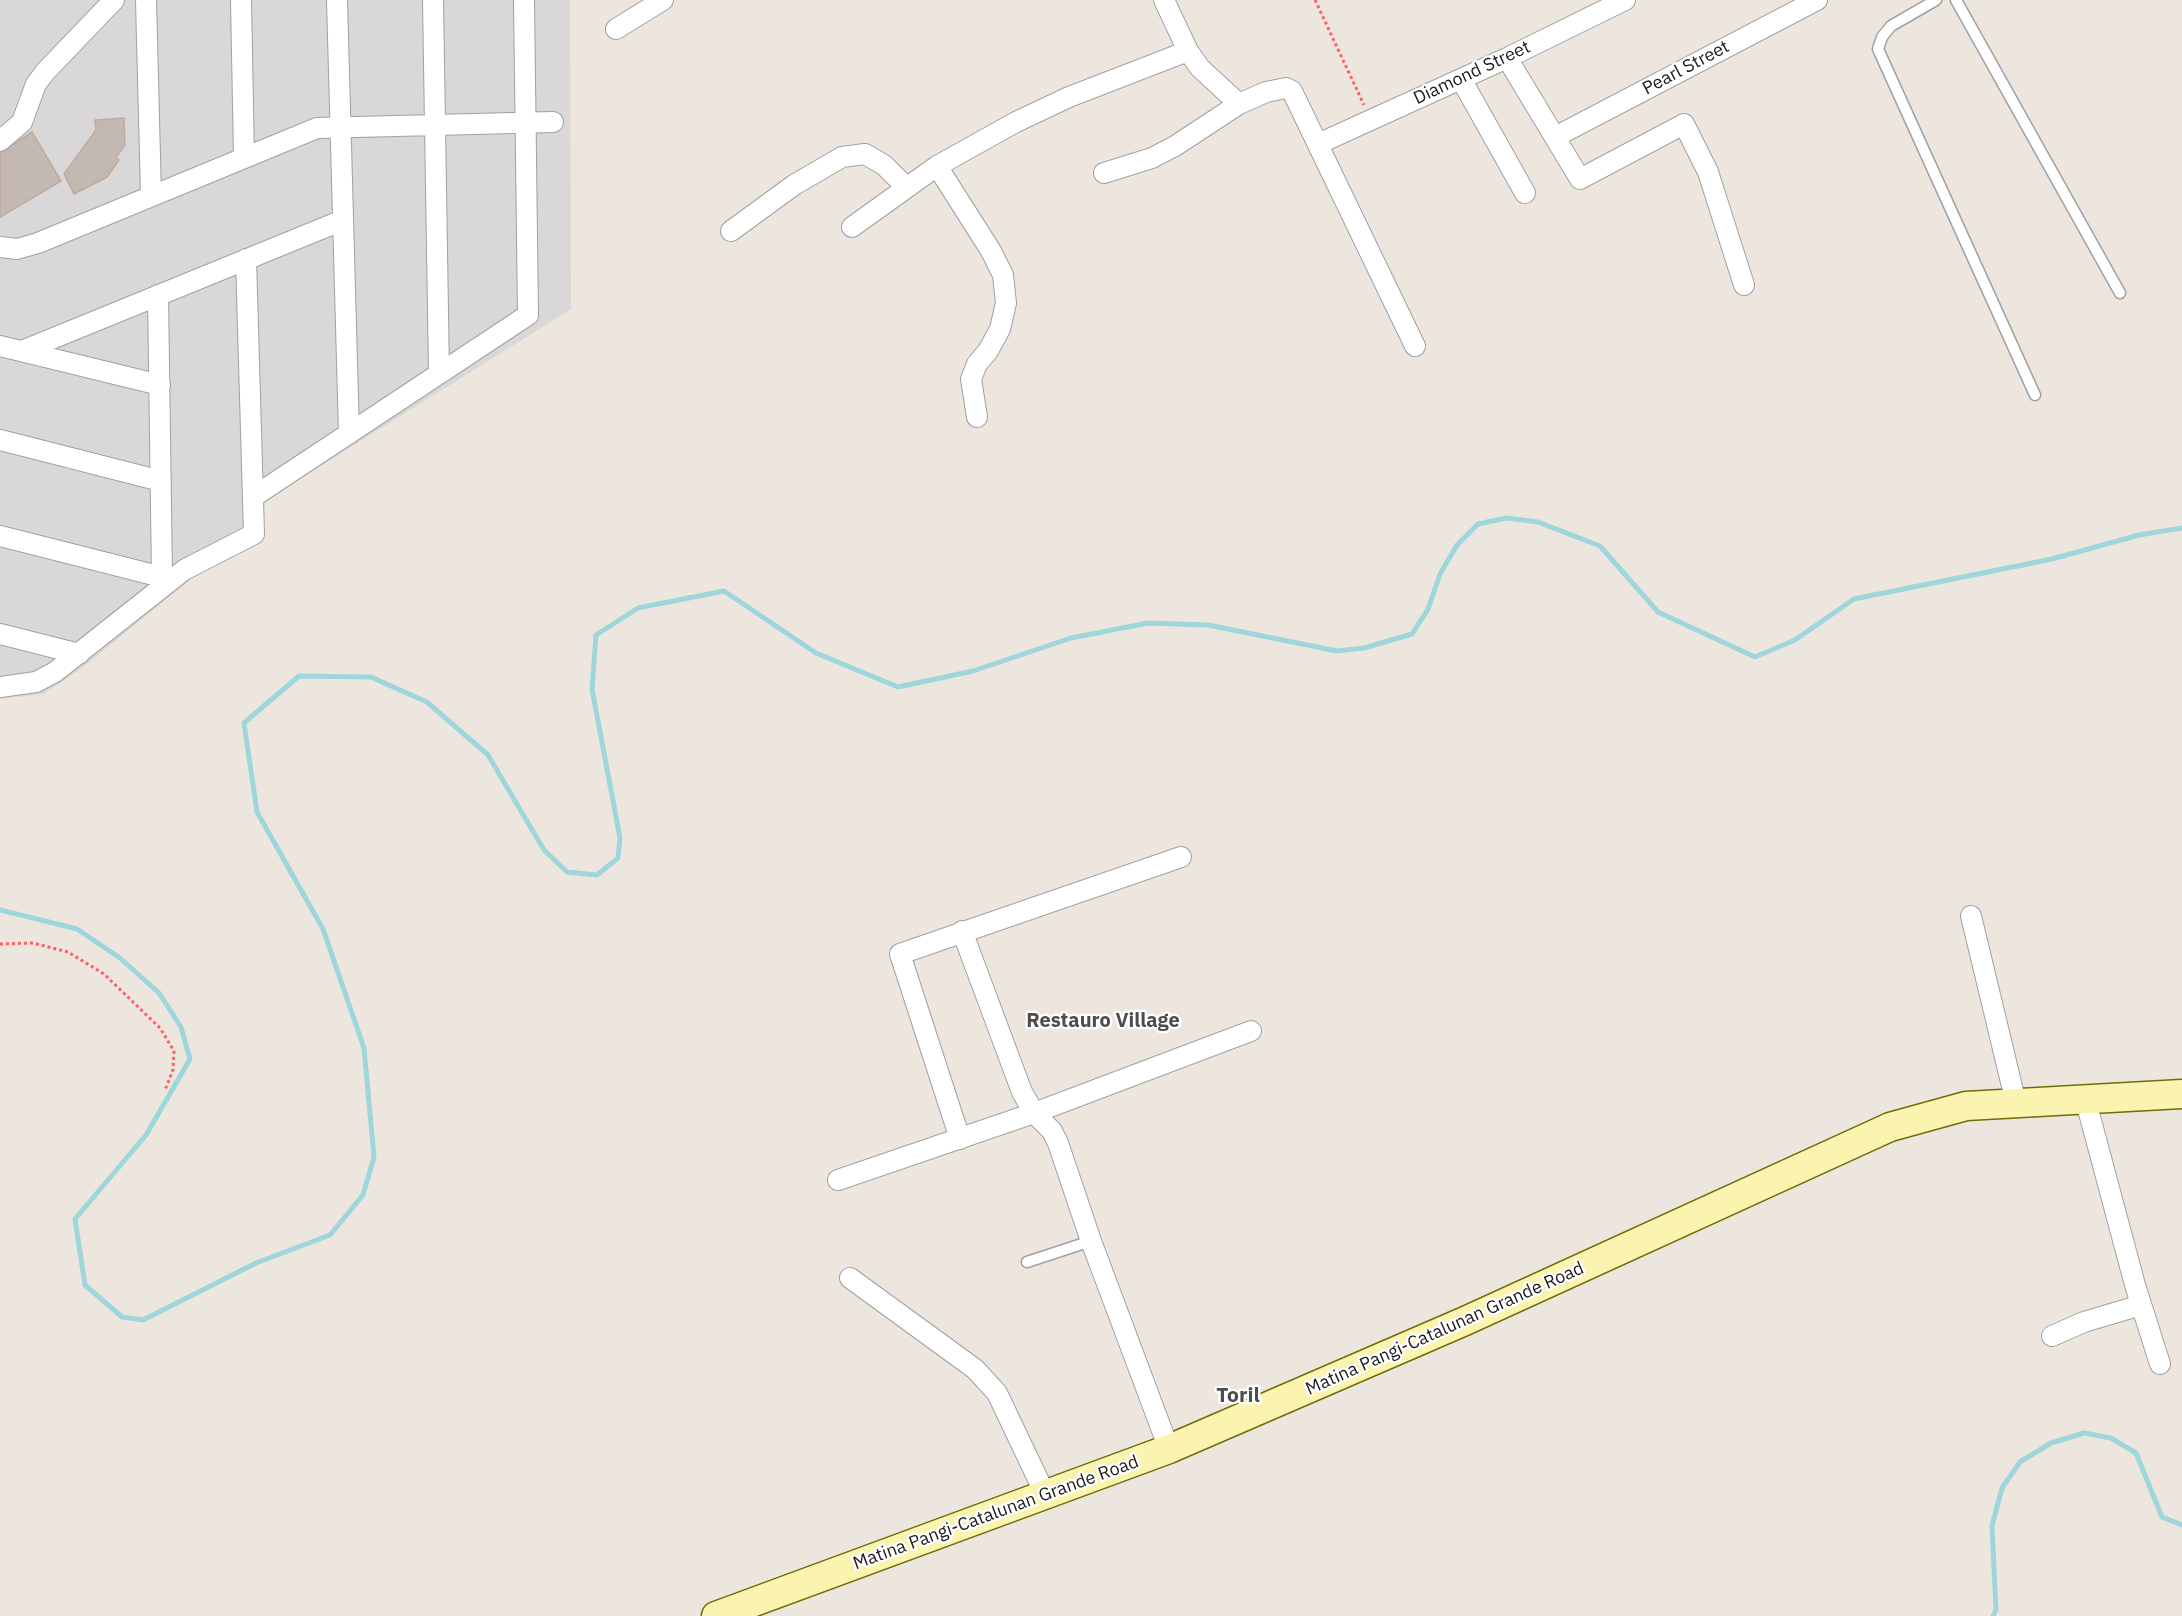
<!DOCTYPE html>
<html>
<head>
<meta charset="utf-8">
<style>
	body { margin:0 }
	canvas { display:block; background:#ede6df }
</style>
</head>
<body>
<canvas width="2182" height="1616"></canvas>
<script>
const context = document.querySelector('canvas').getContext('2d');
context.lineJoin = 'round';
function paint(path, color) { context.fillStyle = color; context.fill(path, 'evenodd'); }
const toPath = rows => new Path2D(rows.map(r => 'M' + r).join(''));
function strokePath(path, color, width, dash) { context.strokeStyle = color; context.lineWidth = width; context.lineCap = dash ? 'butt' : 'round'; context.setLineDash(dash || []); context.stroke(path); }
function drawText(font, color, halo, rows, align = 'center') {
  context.font = font + ' "IBM Plex Sans",sans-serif'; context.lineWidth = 4.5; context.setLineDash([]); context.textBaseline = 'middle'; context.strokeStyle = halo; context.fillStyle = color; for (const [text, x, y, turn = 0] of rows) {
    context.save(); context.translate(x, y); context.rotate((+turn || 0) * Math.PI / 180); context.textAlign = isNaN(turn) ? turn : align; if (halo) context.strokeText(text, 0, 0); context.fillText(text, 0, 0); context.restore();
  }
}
paint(toPath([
	[0,0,570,0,571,309,265,501,259,542,208,565,82,668,44,694,0,699]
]), '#d9d7d7');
strokePath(toPath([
	[0,910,77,929,120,958,159,993,181,1027,190,1059,146,1135,75,1219,85,1285,122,1317,143,1320,256,1263,330,1235,363,1195,374,1157,364,1048,323,929,257,812,244,723,299,676,371,677,427,702,488,755,544,850,567,872,597,875,618,858,620,838,592,689,596,635,638,608,724,591,816,653,898,687,973,671,1071,638,1148,623,1208,625,1337,651,1364,648,1412,634,1428,609,1440,574,1457,545,1478,524,1506,518,1538,522,1600,546,1658,612,1755,657,1795,640,1854,599,2052,559,2139,535,2182,528],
	[1993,1616,1996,1610,1992,1526,2002,1488,2020,1462,2051,1443,2084,1433,2111,1438,2136,1453,2162,1517,2182,1525]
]), '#9ed6dc', 5);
const building = toPath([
	[124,118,125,145,116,157,119,160,107,177,74,194,64,174,96,130,95,120,124,118],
	[32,132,61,181,0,217,0,153,32,132]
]);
paint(building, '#c4b8b3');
strokePath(building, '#beaaa2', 1.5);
const lane = toPath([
	[1936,0,1891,26,1882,37,1878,49,2035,395],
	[1956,0,2120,293],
	[1027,1262,1091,1241]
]);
const street = toPath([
	[146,0,151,196],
	[241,0,244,157],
	[337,0,349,434],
	[433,0,439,374],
	[1164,0,1188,51,1200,68,1239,104],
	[616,29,663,0],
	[1507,58,1580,179,1684,124,1708,172,1744,285],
	[1461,79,1525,193],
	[1555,137,1817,0],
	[0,141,22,122,36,84,45,72,114,0],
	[1318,144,1507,58,1625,0],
	[937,166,991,251,1003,275,1006,303,1000,329,988,351,977,364,971,379,977,417],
	[1104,173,1152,158,1175,146,1239,104,1266,92,1286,88,1292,91,1415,346],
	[852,227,937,166,1016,122,1069,97,1188,51],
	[731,231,794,185,842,157,865,154,884,165,906,187],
	[0,247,17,249,38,243,317,128,553,122],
	[158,295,162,577],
	[0,346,160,385],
	[22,351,343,220],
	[0,440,161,481],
	[253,497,528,315,524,0],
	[0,536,162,577,167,583],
	[0,634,79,654],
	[0,687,36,682,55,672,184,570,254,534,246,259],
	[1971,916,2016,1103],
	[962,931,1022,1092,1034,1113,1052,1131,1058,1143,1091,1241,1169,1449],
	[2085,1098,2135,1285,2160,1364],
	[960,1139,900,954,1181,857],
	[838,1180,1034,1113,1251,1031],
	[850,1278,975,1369,997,1393,1046,1496],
	[2052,1336,2084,1322,2141,1305]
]);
const secondary = toPath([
	[716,1616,1169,1449,1465,1321,1890,1127,1966,1106,2182,1094]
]);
strokePath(lane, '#a1a1a1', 13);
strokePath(street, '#a1a1a1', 22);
strokePath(secondary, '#706d03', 31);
strokePath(toPath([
	[1315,0,1364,105],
	[0,944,33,943,68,952,104,974,160,1028,174,1051,173,1070,165,1090]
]), '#fc6166', 3, [3, 3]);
strokePath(lane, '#fff', 10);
strokePath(street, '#fff', 20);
strokePath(secondary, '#faf4b0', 28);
drawText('18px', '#1a1a1a', '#fff', [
	["Pearl Street",1686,68,-28],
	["Diamond Street",1472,73,-25],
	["Matina Pangi-Catalunan Grande Road",1445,1329,-24],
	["Matina Pangi-Catalunan Grande Road",996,1513,-20]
]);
drawText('bold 20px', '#4d4d4d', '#fff', [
	["Restauro Village",1103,1021]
]);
drawText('bold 21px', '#4d4d4d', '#fff', [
	["Toril",1238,1396]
]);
</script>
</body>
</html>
